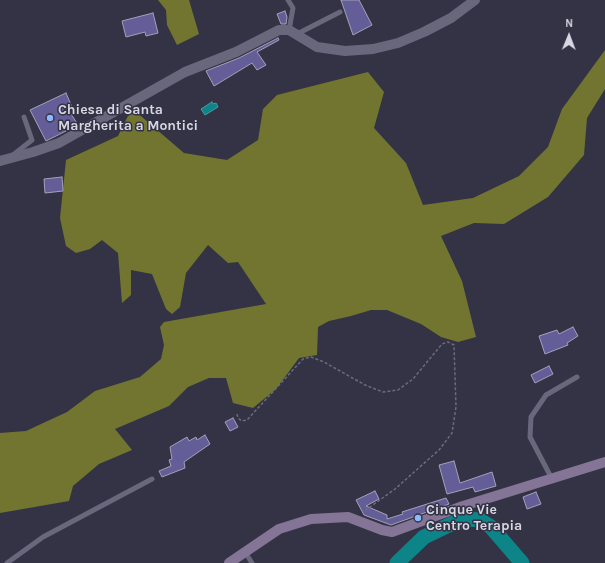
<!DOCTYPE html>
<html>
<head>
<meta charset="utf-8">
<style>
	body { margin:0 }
	#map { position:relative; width:605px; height:563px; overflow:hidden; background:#343345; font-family:Karla,sans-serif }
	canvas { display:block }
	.north { position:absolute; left:549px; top:16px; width:40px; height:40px; -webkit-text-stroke:3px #343345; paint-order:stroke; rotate:1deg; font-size:11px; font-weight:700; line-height:16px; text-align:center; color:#d7d7e3 }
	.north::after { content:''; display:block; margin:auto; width:14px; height:18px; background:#d7d7e3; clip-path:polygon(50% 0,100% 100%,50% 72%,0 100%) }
</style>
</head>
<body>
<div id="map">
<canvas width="605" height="563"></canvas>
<div class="north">N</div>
</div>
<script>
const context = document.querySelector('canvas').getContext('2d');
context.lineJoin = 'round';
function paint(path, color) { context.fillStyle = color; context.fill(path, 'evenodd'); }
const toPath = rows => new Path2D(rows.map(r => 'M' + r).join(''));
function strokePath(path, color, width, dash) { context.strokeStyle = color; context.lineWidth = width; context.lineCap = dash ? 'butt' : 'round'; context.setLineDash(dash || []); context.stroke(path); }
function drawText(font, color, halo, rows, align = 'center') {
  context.font = font + ' Karla,sans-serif'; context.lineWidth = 3; context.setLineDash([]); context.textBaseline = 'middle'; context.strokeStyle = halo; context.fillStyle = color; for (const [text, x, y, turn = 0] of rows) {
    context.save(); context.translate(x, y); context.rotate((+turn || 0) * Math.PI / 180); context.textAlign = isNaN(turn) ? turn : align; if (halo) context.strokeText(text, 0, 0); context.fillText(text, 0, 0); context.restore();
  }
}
paint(toPath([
	[158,0,189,0,199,34,177,45,167,25,166,10],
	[605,50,605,89,587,118,584,155,548,197,504,224,474,223,441,236,462,281,476,337,458,342,441,337,421,324,387,310,371,310,351,316,329,321,318,327,317,355,299,358,276,389,253,408,233,403,226,378,209,378,188,387,169,406,115,429,132,450,99,464,73,486,69,501,0,513,0,433,26,431,67,412,95,391,140,377,161,359,164,345,160,327,164,322,266,304,238,262,228,263,208,245,186,273,180,307,172,314,166,309,152,274,131,270,131,295,122,303,118,253,102,240,90,249,76,253,66,246,60,218,66,160,118,136,128,116,135,111,184,153,227,160,258,140,263,109,277,95,368,72,384,92,374,128,406,163,423,205,473,198,519,176,548,147,562,109]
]), '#727530');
const water = toPath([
	[212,102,213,104,216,103,218,107,205,115,201,109,212,102]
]);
paint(water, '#0c8488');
strokePath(water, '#499da3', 1);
strokePath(toPath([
	[397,563,424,537,451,524,468,519,480,520,491,527,522,563]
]), '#0c8488', 15);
const building = toPath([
	[341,0,359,0,372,25,353,35,341,0],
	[285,11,287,17,286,24,281,24,277,14,285,11],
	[153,13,158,33,146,36,145,32,126,37,122,21,153,13],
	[278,38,279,40,257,52,266,65,257,70,252,63,214,86,206,71,239,58,278,38],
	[66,93,72,107,68,109,78,125,46,141,30,110,66,93],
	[62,177,63,191,45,193,44,179,62,177],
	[573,327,578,336,567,343,568,345,545,354,539,336,557,330,559,334,573,327],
	[549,366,553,374,535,383,531,375,549,366],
	[233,418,238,427,230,431,225,422,233,418],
	[205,435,210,444,184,462,185,468,162,477,159,471,171,466,169,460,172,459,170,447,187,437,189,441,196,437,197,440,205,435],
	[454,461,460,483,492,472,496,486,475,492,473,487,447,494,439,465,454,461],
	[375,491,379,499,366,506,387,515,387,519,403,514,402,512,446,498,449,504,391,525,364,515,356,500,375,491],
	[536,492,541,504,527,509,523,497,536,492]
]);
paint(building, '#635d98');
strokePath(building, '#a3a2b8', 1);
strokePath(toPath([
	[237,414,238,418,242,421,247,420,303,359,311,357,324,362,365,385,383,392,398,390,413,379,442,344,448,342,454,345,456,407,452,433,439,450,395,489,363,512]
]), '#6b6b7b', 1.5, [3, 2]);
strokePath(toPath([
	[288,0,293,8,289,30],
	[297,34,340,12],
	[13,155,32,140,24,117],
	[552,479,530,437,531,417,546,395,577,377],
	[245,552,252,563],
	[7,563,43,537,152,479]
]), '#68677c', 5);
strokePath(toPath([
	[0,161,33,152,59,143,185,72,236,52,279,30,289,30,317,47,345,51,373,49,398,43,424,32,451,18,475,0]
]), '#68677c', 10);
strokePath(toPath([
	[229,563,279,529,311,519,348,517,382,530,392,532,463,506,605,462]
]), '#847496', 10);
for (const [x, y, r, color] of [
	[50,118,4,"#8bb9fc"],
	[418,518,4,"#8bb9fc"]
]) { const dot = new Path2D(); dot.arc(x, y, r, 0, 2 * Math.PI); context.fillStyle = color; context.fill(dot); strokePath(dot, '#343345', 1.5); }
drawText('bold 14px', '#d7d7e3', '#343345', [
	["Chiesa di Santa",58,110],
	["Margherita a Montici",58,126],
	["Cinque Vie",426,510],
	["Centro Terapia",426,526]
], 'left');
</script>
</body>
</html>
